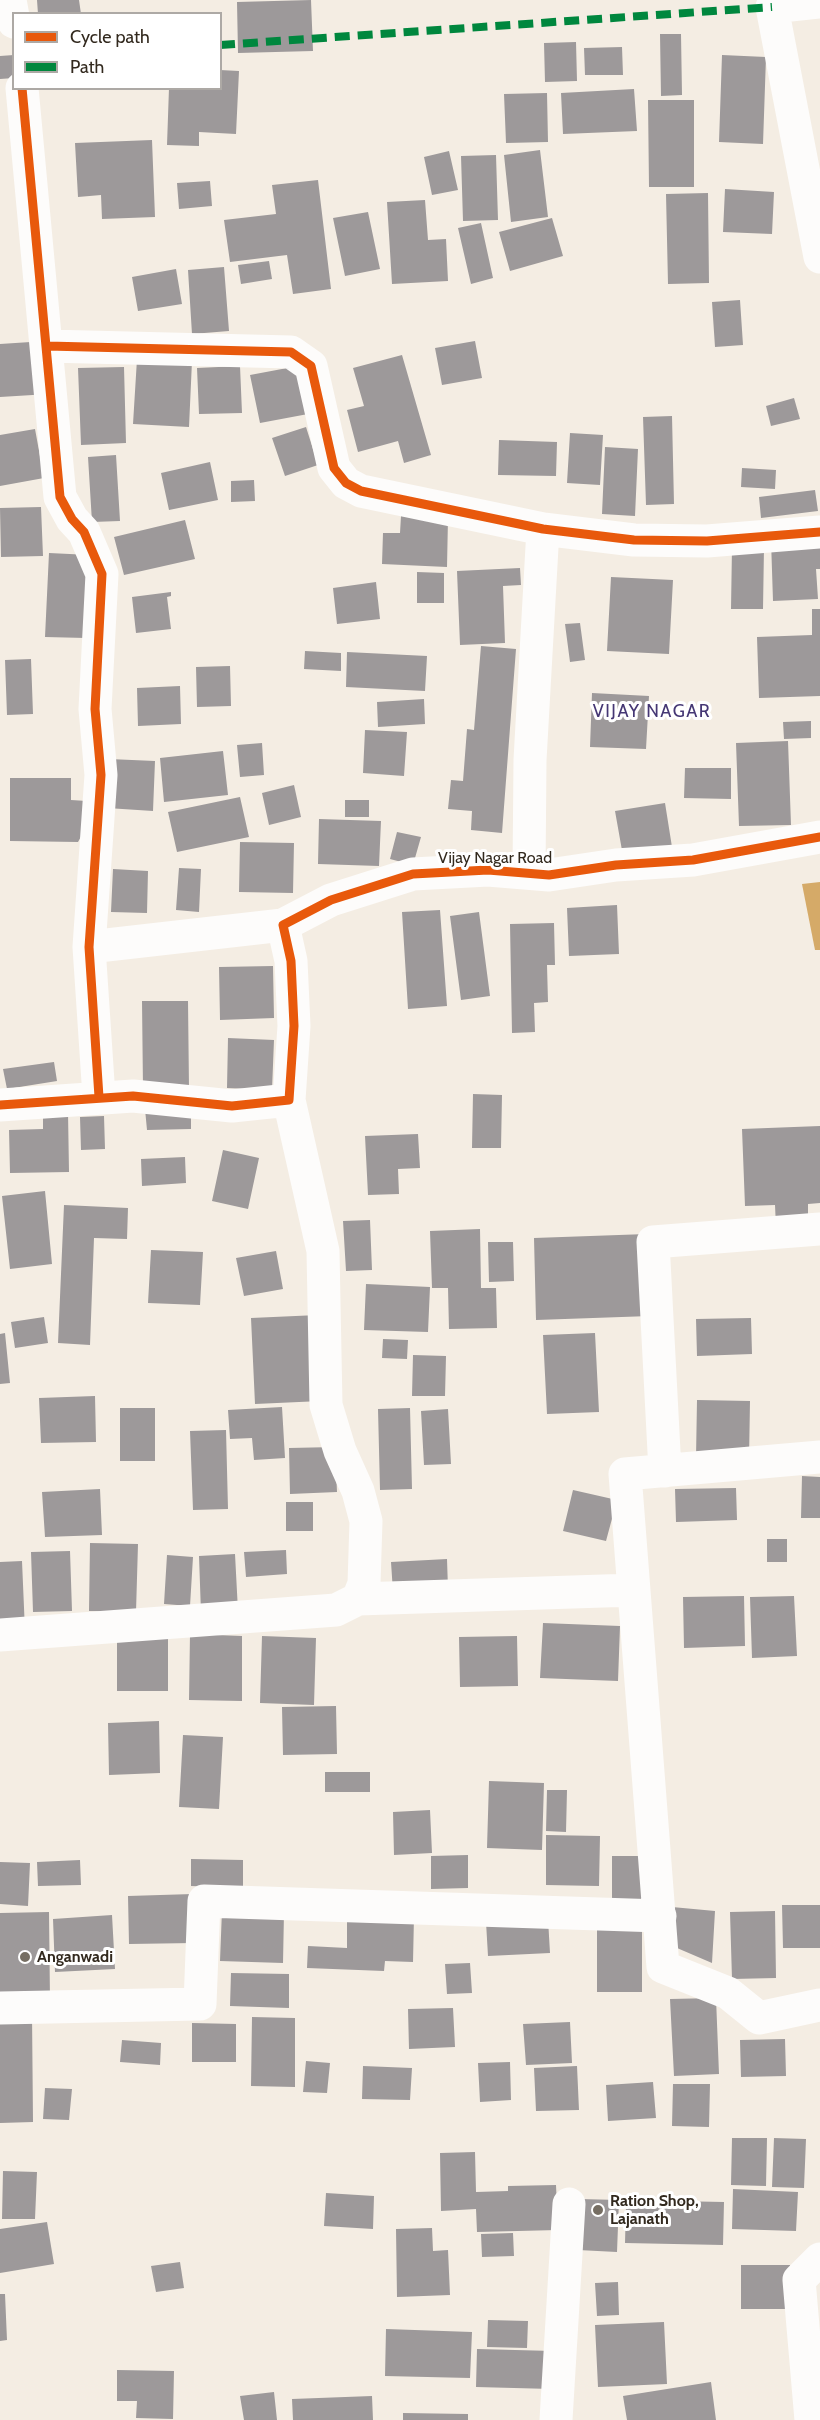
<!DOCTYPE html>
<html>
<head>
<meta charset="utf-8">
<style>
	body { margin:0 }
	#map { position:relative; width:820px; height:2420px; overflow:hidden; background:#f4ede3; font-family:Cabin,sans-serif }
	canvas { display:block }
	.legend { position:absolute; left:12px; top:12px; width:210px; height:78px; box-sizing:border-box; background:#fff; border:2px solid #ada9a5; margin:0; padding:8px 10px; list-style:none; font-size:18px; color:#32291e }
	.legend li { display:flex; align-items:center; gap:12px; height:30px }
	.legend b { width:30px; border:2px solid #ada9a5 }
</style>
</head>
<body>
<div id="map">
<canvas width="820" height="2420"></canvas>
<ul class="legend">
<li><b style="height:8px;background:#e8590c"></b>Cycle path</li>
<li><b style="height:8px;background:#00873e"></b>Path</li>
</ul>
</div>
<script>
const context = document.querySelector('canvas').getContext('2d');
context.lineJoin = 'round';
function paint(path, color) { context.fillStyle = color; context.fill(path, 'evenodd'); }
const toPath = rows => new Path2D(rows.map(r => 'M' + r).join(''));
function strokePath(path, color, width, dash) { context.strokeStyle = color; context.lineWidth = width; context.lineCap = dash ? 'butt' : 'round'; context.setLineDash(dash || []); context.stroke(path); }
function drawText(font, color, halo, rows, align = 'center') {
  context.font = font + ' Cabin,sans-serif'; context.lineWidth = 6; context.setLineDash([]); context.textBaseline = 'middle'; context.strokeStyle = halo; context.fillStyle = color; for (const [text, x, y, turn = 0] of rows) {
    context.save(); context.translate(x, y); context.rotate((+turn || 0) * Math.PI / 180); context.textAlign = isNaN(turn) ? turn : align; if (halo) context.strokeText(text, 0, 0); context.fillText(text, 0, 0); context.restore();
  }
}
paint(toPath([
	[820,882,820,950,815,950,802,884]
]), '#d5aa68');
paint(toPath([
	[37,0,79,0,81,14,38,14],
	[311,0,313,51,238,53,237,2],
	[660,34,681,34,682,95,661,96],
	[576,42,577,81,545,82,544,43],
	[622,47,623,75,585,75,584,48],
	[14,55,14,78,0,79,0,56],
	[722,55,766,57,763,144,719,142],
	[220,70,239,71,236,134,199,132,199,146,167,145,169,88,220,88],
	[634,89,637,131,563,134,561,93],
	[547,93,548,142,506,143,504,94],
	[648,100,694,100,694,187,649,187],
	[152,140,155,217,102,219,101,195,78,197,75,143],
	[540,150,548,217,511,222,504,155],
	[449,151,458,190,432,195,424,157],
	[496,155,498,220,463,221,461,156],
	[318,180,331,289,293,294,287,255,230,262,224,220,276,214,272,185],
	[210,181,212,206,179,209,177,183],
	[725,189,774,192,772,234,723,232],
	[708,193,709,283,668,284,666,194],
	[425,200,428,240,446,239,448,281,392,284,387,202],
	[368,212,380,269,345,276,333,218],
	[552,218,563,256,510,271,499,232],
	[481,223,493,278,471,284,458,228],
	[269,261,272,279,241,284,238,265],
	[224,267,229,331,192,334,188,270],
	[176,269,182,304,138,311,132,277],
	[740,300,743,345,715,347,712,302],
	[46,341,49,394,0,397,0,344],
	[475,341,482,378,442,385,435,348],
	[402,355,431,455,404,463,398,441,358,452,347,410,364,406,353,368],
	[137,359,192,361,189,427,133,424],
	[240,366,242,413,199,414,197,368],
	[298,366,308,414,260,423,250,375],
	[124,367,126,443,81,445,78,368],
	[794,398,800,419,771,426,766,406],
	[672,416,674,504,646,505,643,417],
	[306,427,318,465,285,476,272,438],
	[35,429,44,478,0,486,0,435],
	[570,433,603,435,600,485,567,483],
	[499,440,557,442,556,476,498,475],
	[605,447,638,449,635,516,602,514],
	[116,455,120,521,92,522,88,457],
	[210,462,218,500,169,510,161,473],
	[742,468,776,470,775,489,741,487],
	[254,480,255,501,231,502,231,481],
	[815,490,818,511,761,518,759,497],
	[41,507,43,556,1,557,0,508],
	[401,516,448,518,447,567,382,564,383,533,400,533],
	[185,520,195,559,124,575,114,537],
	[820,538,820,569,816,569,818,599,773,601,771,540],
	[732,547,764,547,763,609,731,609],
	[49,553,90,555,86,638,45,637],
	[520,568,521,585,503,586,505,643,460,645,457,571],
	[417,572,444,573,444,603,417,603],
	[611,577,673,580,669,654,607,651],
	[376,582,380,619,337,624,333,588],
	[171,592,171,596,167,597,171,629,136,633,132,597],
	[812,609,820,609,820,696,759,698,757,637,812,635],
	[580,623,585,660,570,662,565,624],
	[481,646,516,649,502,833,471,830,472,811,448,809,451,780,463,781,467,729,474,730],
	[305,651,341,653,341,671,304,669],
	[347,652,427,656,425,691,346,687],
	[31,659,33,714,7,715,5,660],
	[230,666,231,706,197,707,196,667],
	[180,686,181,724,138,726,137,688],
	[592,693,649,696,646,749,590,747],
	[424,699,425,724,378,727,377,702],
	[811,721,811,738,784,739,783,722],
	[365,730,407,732,404,776,363,773],
	[788,741,791,825,739,826,736,743],
	[262,743,264,775,240,777,237,745],
	[223,751,228,795,164,802,160,758],
	[109,759,155,761,153,811,107,808],
	[685,768,731,768,731,799,684,798],
	[10,778,71,778,71,800,87,801,88,824,78,842,10,841],
	[294,785,301,817,269,825,262,793],
	[240,797,249,837,177,852,168,812],
	[345,800,369,800,369,817,345,817],
	[665,803,672,847,623,856,615,811],
	[319,819,381,821,379,866,318,864],
	[397,832,421,837,413,865,390,859],
	[240,842,294,843,293,893,239,892],
	[179,868,201,869,199,912,176,910],
	[113,869,148,871,147,913,111,912],
	[617,905,619,954,569,956,567,908],
	[440,910,447,1006,408,1009,402,912],
	[479,912,490,996,461,1000,450,916],
	[554,923,555,965,547,965,548,1002,534,1003,535,1032,512,1033,510,924],
	[273,966,274,1018,220,1020,219,967],
	[142,1001,188,1001,189,1089,143,1089],
	[228,1038,274,1040,272,1090,227,1088],
	[54,1062,57,1081,7,1089,3,1069],
	[473,1094,502,1095,501,1148,472,1148],
	[191,1107,191,1129,147,1130,145,1109],
	[68,1112,69,1172,10,1173,9,1130,43,1129,43,1113],
	[104,1116,105,1149,81,1150,80,1117],
	[820,1126,820,1203,808,1204,808,1225,776,1227,775,1205,745,1206,742,1129],
	[418,1134,420,1168,398,1169,399,1194,368,1195,365,1136],
	[223,1150,259,1158,248,1209,212,1201],
	[185,1157,186,1183,142,1186,141,1159],
	[45,1191,52,1264,10,1269,2,1196],
	[64,1205,128,1208,127,1239,94,1238,90,1345,58,1343],
	[370,1220,372,1270,346,1271,343,1221],
	[480,1229,481,1288,496,1288,497,1328,449,1329,448,1288,432,1288,430,1231],
	[647,1234,650,1316,536,1320,534,1238],
	[488,1242,513,1242,514,1281,489,1282],
	[151,1250,203,1252,200,1305,148,1303],
	[276,1251,283,1289,244,1296,236,1258],
	[366,1284,430,1287,428,1332,364,1330],
	[318,1315,321,1401,255,1404,251,1318],
	[44,1317,48,1343,15,1348,11,1322],
	[751,1318,752,1354,697,1356,696,1319],
	[5,1333,10,1383,0,1384,0,1334],
	[595,1333,599,1412,547,1414,543,1335],
	[383,1339,408,1340,407,1359,382,1358],
	[413,1355,446,1356,445,1396,412,1396],
	[95,1396,96,1442,41,1443,39,1398],
	[697,1400,750,1401,749,1460,696,1458],
	[282,1407,285,1458,254,1460,252,1438,230,1439,228,1410],
	[120,1408,155,1408,155,1461,120,1461],
	[410,1408,412,1489,380,1490,378,1409],
	[448,1409,451,1464,424,1465,421,1411],
	[226,1430,228,1509,193,1510,190,1431],
	[335,1447,337,1492,290,1494,289,1448],
	[802,1476,820,1477,820,1518,801,1518],
	[736,1488,737,1520,676,1522,675,1489],
	[100,1489,102,1535,45,1537,42,1492],
	[573,1490,617,1500,606,1541,563,1531],
	[286,1502,313,1502,313,1531,286,1531],
	[767,1539,787,1539,787,1562,767,1562],
	[90,1543,138,1544,136,1612,89,1611],
	[286,1550,287,1574,246,1577,244,1552],
	[70,1551,72,1611,33,1612,31,1552],
	[235,1554,238,1611,201,1613,199,1556],
	[167,1555,193,1557,190,1606,164,1604],
	[447,1559,448,1589,393,1592,391,1562],
	[22,1561,25,1631,0,1632,0,1562],
	[744,1596,745,1646,684,1648,683,1597],
	[794,1596,797,1656,752,1658,750,1597],
	[543,1623,620,1626,618,1681,540,1678],
	[190,1634,242,1636,242,1701,189,1700],
	[262,1636,316,1638,314,1705,260,1703],
	[517,1636,518,1686,460,1687,459,1637],
	[117,1638,168,1638,168,1691,117,1691],
	[336,1706,337,1754,283,1755,282,1707],
	[159,1721,160,1773,109,1775,108,1723],
	[183,1735,223,1737,219,1809,179,1807],
	[325,1772,370,1772,370,1792,325,1792],
	[489,1781,544,1783,542,1850,487,1848],
	[547,1790,567,1790,566,1832,546,1831],
	[430,1810,432,1853,394,1855,393,1812],
	[546,1835,600,1836,599,1886,546,1885],
	[468,1855,468,1888,431,1889,431,1856],
	[612,1856,652,1856,652,1899,612,1899],
	[191,1859,243,1860,243,1888,191,1886],
	[80,1860,81,1885,38,1886,37,1862],
	[0,1862,30,1863,28,1906,0,1904],
	[193,1894,194,1943,129,1944,128,1896],
	[782,1905,820,1905,820,1948,783,1948],
	[672,1907,715,1911,712,1963,677,1948],
	[222,1910,284,1912,283,1963,220,1961],
	[775,1911,776,1978,732,1979,730,1912],
	[49,1912,50,2001,0,2001,0,1913],
	[347,1914,414,1916,413,1962,385,1961,384,1971,307,1968,308,1946,347,1948],
	[112,1915,115,1969,55,1972,53,1919],
	[548,1919,550,1953,488,1956,486,1922],
	[597,1924,642,1924,642,1992,597,1992],
	[470,1963,472,1993,447,1994,445,1964],
	[231,1973,289,1974,289,2008,230,2006],
	[716,1998,719,2074,674,2076,670,1999],
	[453,2008,455,2047,409,2049,408,2009],
	[0,2013,32,2013,33,2122,0,2123],
	[252,2017,295,2018,295,2087,251,2086],
	[570,2022,572,2063,526,2065,523,2024],
	[192,2023,236,2024,236,2062,192,2062],
	[785,2039,786,2076,741,2077,740,2040],
	[122,2040,161,2043,160,2065,120,2062],
	[306,2061,330,2063,327,2093,303,2092],
	[510,2062,511,2100,480,2102,478,2063],
	[363,2066,412,2068,410,2100,362,2099],
	[577,2066,579,2110,536,2111,534,2068],
	[653,2082,656,2118,608,2121,606,2085],
	[673,2084,710,2084,709,2127,672,2126],
	[45,2088,72,2089,69,2120,43,2119],
	[732,2138,767,2138,766,2186,731,2185],
	[774,2138,806,2139,804,2188,772,2187],
	[475,2152,476,2192,508,2191,508,2186,556,2185,558,2230,477,2232,476,2209,441,2211,440,2153],
	[3,2171,37,2172,35,2219,2,2219],
	[733,2189,798,2192,796,2231,732,2229],
	[326,2193,374,2196,373,2229,324,2226],
	[579,2199,619,2200,617,2252,578,2250],
	[674,2201,724,2202,723,2245,625,2243,626,2205,674,2207],
	[47,2222,54,2264,0,2273,0,2229],
	[432,2228,433,2251,448,2250,450,2295,397,2297,396,2229],
	[513,2233,514,2256,482,2257,481,2234],
	[180,2262,184,2288,156,2292,151,2266],
	[741,2265,790,2265,790,2309,741,2309],
	[618,2282,619,2315,597,2316,595,2283],
	[0,2294,5,2294,7,2340,0,2341],
	[488,2320,528,2321,527,2348,487,2347],
	[664,2322,667,2384,598,2387,595,2325],
	[386,2329,472,2332,470,2378,385,2376],
	[477,2349,553,2351,552,2389,476,2387],
	[117,2370,174,2371,173,2419,136,2418,137,2401,117,2401],
	[711,2382,716,2420,627,2420,623,2396],
	[274,2392,277,2420,244,2420,240,2396],
	[372,2396,373,2420,293,2420,292,2399],
	[403,2413,468,2414,468,2420,403,2420]
]), '#9d999a');
strokePath(toPath([
	[10,0,14,22],
	[820,2,772,7,820,257],
	[22,88,60,497,72,519,84,532,102,574,95,709,101,775,89,947,99,1097],
	[47,346,291,352,311,366,334,468,346,483,361,491,543,529,634,540,707,541,820,532],
	[529,873,530,760,543,529],
	[89,947,283,925],
	[0,1105,133,1096,232,1106,289,1100,294,1026,291,961,283,925,331,900,413,874,488,870,549,875,616,865,693,860,820,837],
	[820,1457,625,1474,663,1967,728,1993,759,2018,820,2005],
	[665,1471,653,1242,820,1229],
	[358,1599,634,1590],
	[0,1635,336,1610,358,1599,364,1584,366,1521,358,1491,340,1451,326,1405,323,1251,289,1100],
	[0,2008,200,2004,204,1901,660,1916],
	[556,2420,569,2204],
	[811,2420,799,2280,820,2259]
]), '#fdfcfb', 33);
strokePath(toPath([
	[220,45,772,7]
]), '#00873e', 8, [15, 8]);
strokePath(toPath([
	[22,88,60,497,72,519,84,532,102,574,95,709,101,775,89,947,99,1097],
	[47,346,291,352,311,366,334,468,346,483,361,491,543,529,634,540,707,541,820,532],
	[0,1105,133,1096,232,1106,289,1100,294,1026,291,961,283,925,331,900,413,874,488,870,549,875,616,865,693,860,820,837]
]), '#e8590c', 9);
for (const [x, y, r, color] of [
	[25,1957,6,"#766e63"],
	[598,2210,6,"#766e63"]
]) { const dot = new Path2D(); dot.arc(x, y, r, 0, 2 * Math.PI); context.fillStyle = color; context.fill(dot); strokePath(dot, '#fff', 2); }
drawText('16px', '#32291e', '#fff', [
	["Vijay Nagar Road",495,858]
]);
drawText('bold 16px', '#32291e', '#fff', [
	["Anganwadi",37,1957],
	["Ration Shop,",610,2201],
	["Lajanath",610,2219]
], 'left');
context.letterSpacing = '1.5px';
drawText('18px', '#453774', '#fff', [
	["VIJAY NAGAR",652,712]
]);
context.letterSpacing = '0px';
</script>
</body>
</html>
